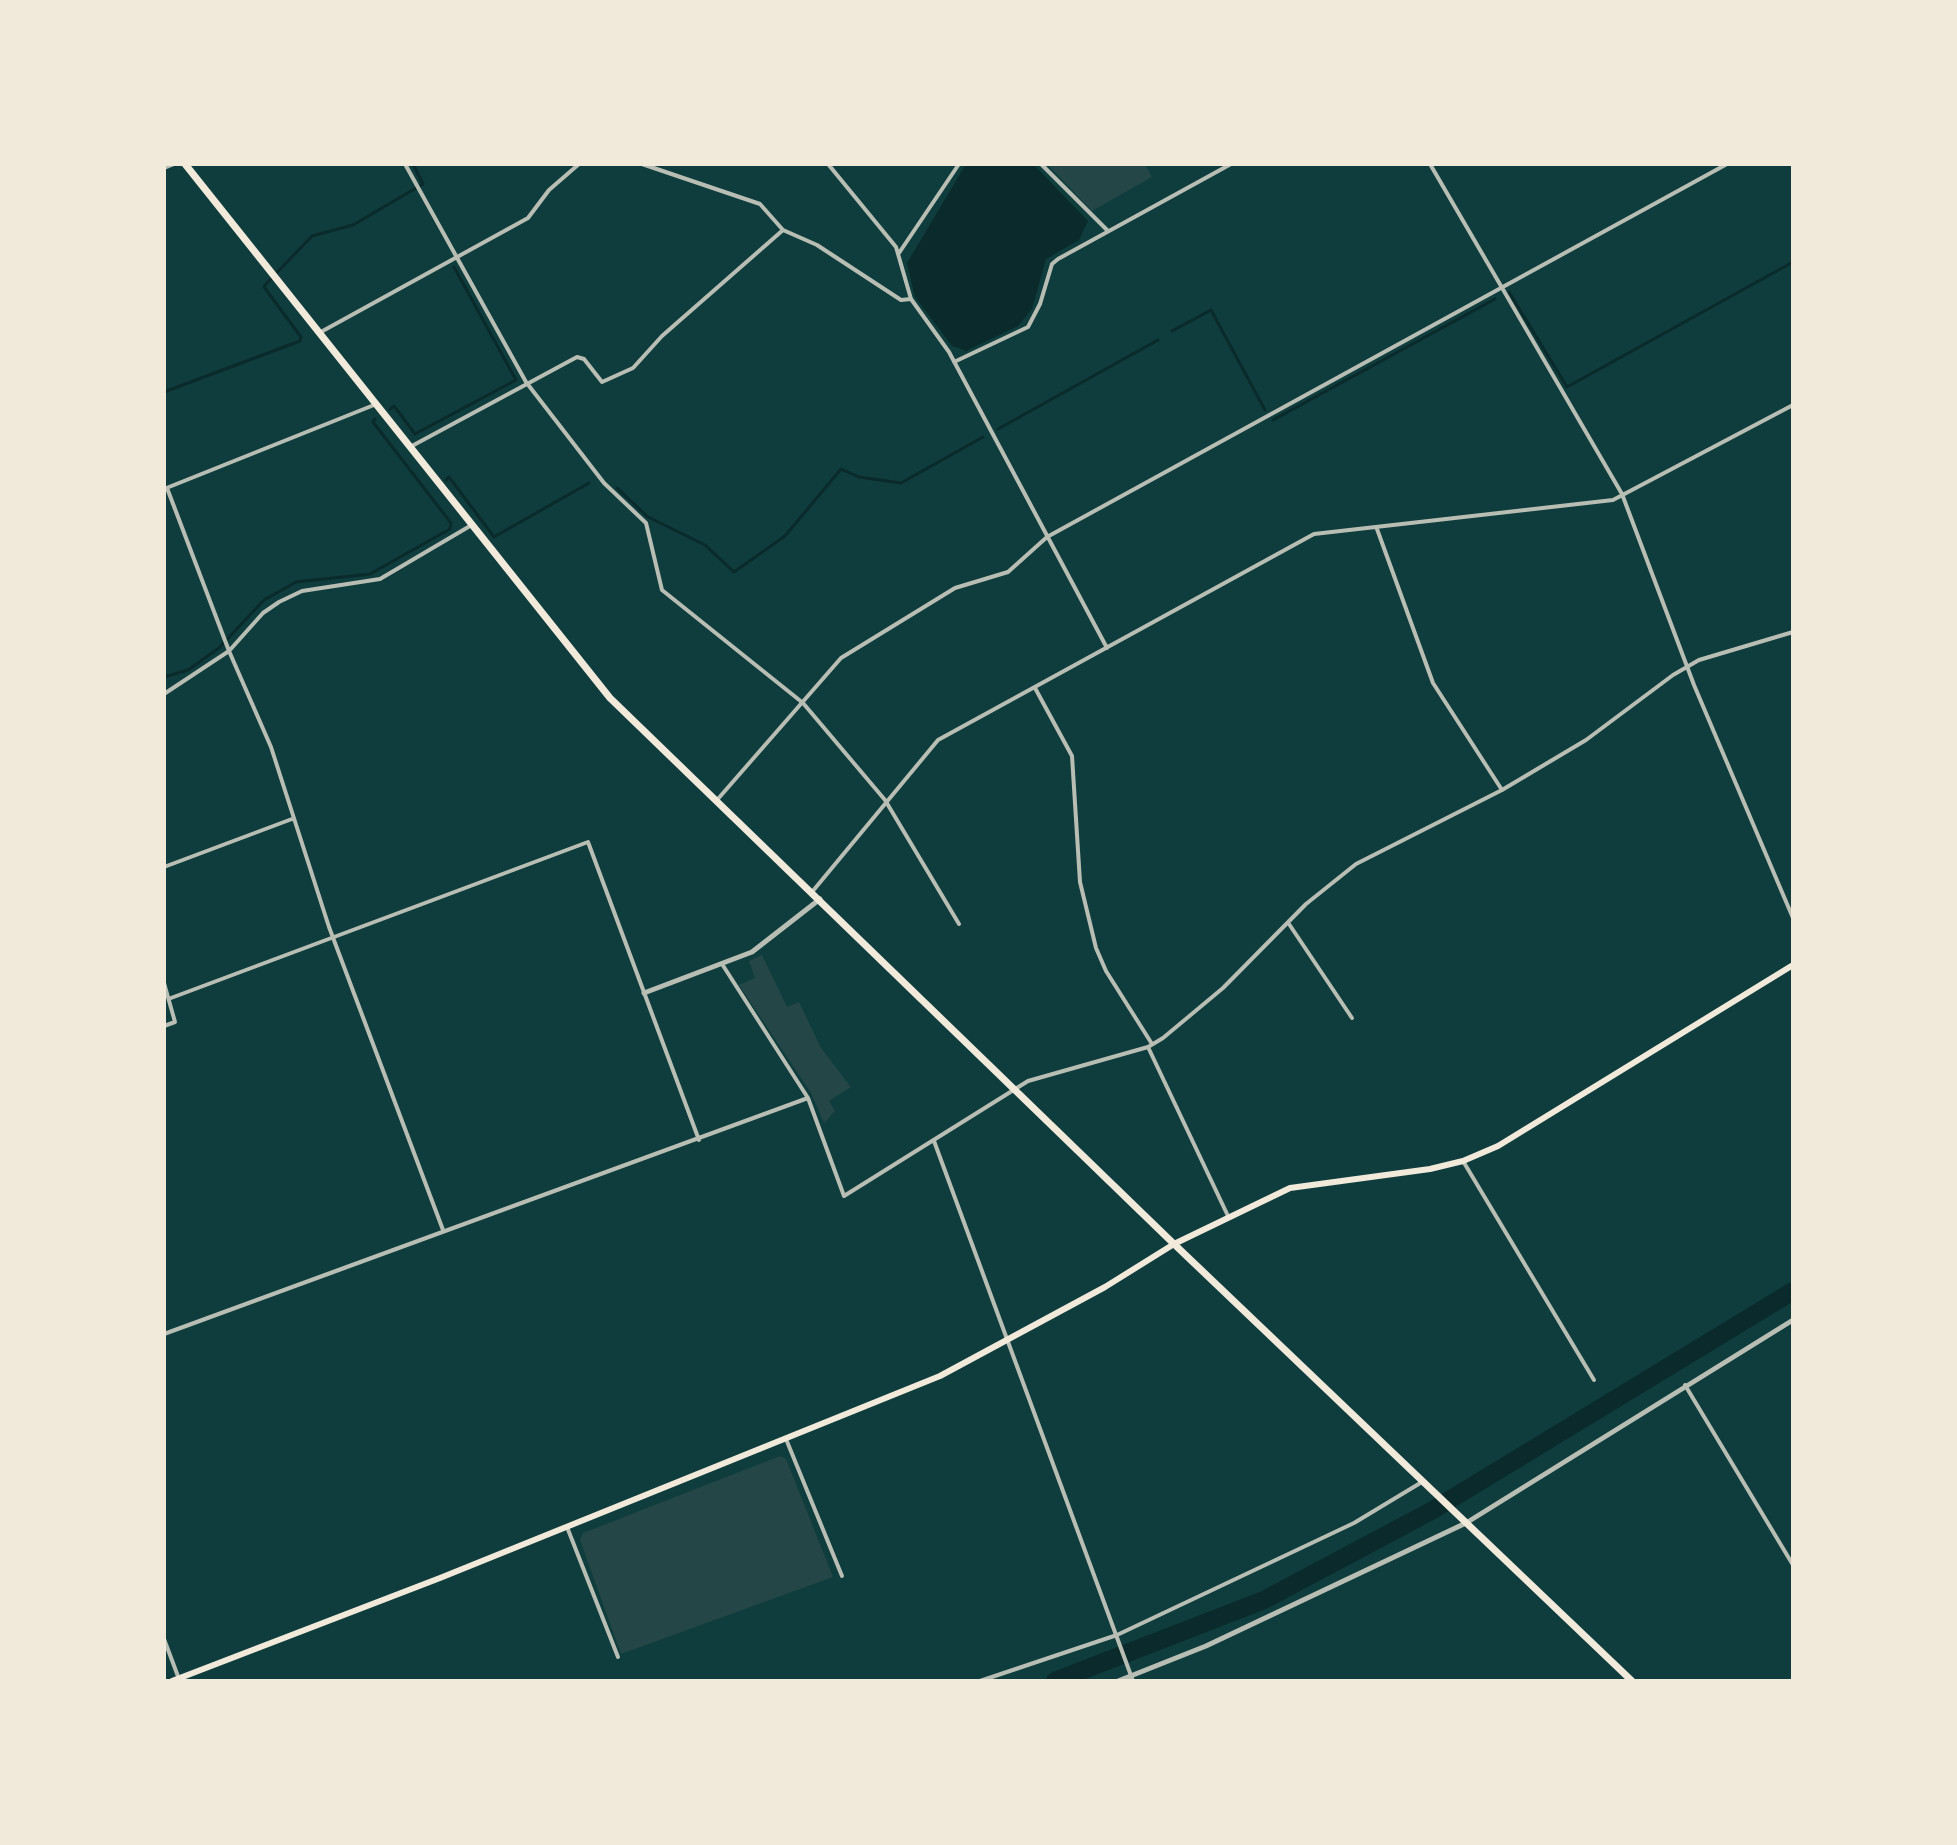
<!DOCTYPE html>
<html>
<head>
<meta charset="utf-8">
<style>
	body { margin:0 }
	#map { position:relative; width:1957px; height:1845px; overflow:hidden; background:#0f3d3e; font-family:Spectral,serif }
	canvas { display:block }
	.frame { position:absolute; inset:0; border:166px solid #f1e9da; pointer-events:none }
</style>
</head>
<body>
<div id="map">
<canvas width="1957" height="1845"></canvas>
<div class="frame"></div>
</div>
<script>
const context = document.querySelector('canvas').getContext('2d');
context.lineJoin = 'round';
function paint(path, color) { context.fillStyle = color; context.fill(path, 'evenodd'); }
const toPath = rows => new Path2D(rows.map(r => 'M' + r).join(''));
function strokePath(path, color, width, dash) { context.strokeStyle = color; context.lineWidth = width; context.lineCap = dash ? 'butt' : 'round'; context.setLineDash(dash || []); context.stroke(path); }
paint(toPath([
	[1047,164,1145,164,1152,177,1092,211],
	[762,955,787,1007,799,1002,821,1048,851,1087,829,1101,835,1111,824,1123,811,1093,739,985,755,978,749,961],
	[780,1456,786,1459,833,1577,621,1654,580,1540,583,1533]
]), '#244646');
paint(toPath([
	[966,164,1033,164,1088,221,1079,240,1046,259,1032,309,1018,326,966,351,952,346,915,297,907,263]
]), '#0a2a2b');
strokePath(toPath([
	[1509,292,1567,387,1793,262],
	[1172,331,1211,310,1265,410],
	[164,392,300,341,301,337,264,287,266,284,312,236,353,225,423,184,413,164],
	[390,409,394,406,415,434,516,380,454,267],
	[1273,420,1495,299],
	[998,429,1158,340],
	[446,480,449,477,494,537,589,483],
	[617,488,648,517,705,545,734,572,785,536,841,469,859,477,901,483,983,437],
	[164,677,188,670,219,648,264,600,296,582,370,574,450,529,451,523,373,422,375,419]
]), '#0a2a2b', 3);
strokePath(toPath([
	[1055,1681,1264,1600,1433,1510,1793,1291]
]), '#0a2a2b', 18);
strokePath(toPath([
	[405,164,526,382,604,483,646,523,662,590,803,703,885,800,959,924],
	[642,164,760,204,783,230,817,245,901,300,911,299],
	[828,164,896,247,911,299,949,352,1107,648],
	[1041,164,1107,230],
	[1430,164,1622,494,1694,685,1793,918],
	[164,168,174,164],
	[899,253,959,164],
	[319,333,528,218,549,190,579,164],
	[954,362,1028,327,1040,304,1052,264,1058,259,1231,164],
	[410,447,577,357,584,359,602,382,633,368,662,336,783,230],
	[167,488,229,651,271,747,329,927,443,1230],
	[164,489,374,405],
	[1377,529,1433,683,1502,790],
	[1035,688,1072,756,1080,882,1096,948,1106,971,1152,1044],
	[164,694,229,651,263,613,279,602,302,591,380,579,470,526],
	[717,800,841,658,955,588,1008,572,1047,537,1727,164],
	[164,867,292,819],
	[812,892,938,740,1314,534,1613,500,1793,405],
	[1289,924,1352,1018],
	[722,964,808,1098],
	[164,983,175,1022,164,1026],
	[171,998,588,842,699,1140],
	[1148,1047,1228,1216],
	[934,1141,1133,1681],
	[1463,1161,1594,1380],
	[164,1334,808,1098,844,1196,1028,1081,1148,1047,1163,1038,1223,988,1306,904,1356,864,1502,790,1586,740,1673,675,1699,660,1793,632],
	[1685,1385,1793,1565],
	[786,1439,842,1576],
	[567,1527,618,1657],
	[164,1639,179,1679],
	[980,1681,1117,1635,1354,1523,1422,1482]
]), '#b8beb3', 4);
strokePath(toPath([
	[644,993,752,952,820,899],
	[1118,1681,1206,1646,1466,1523,1793,1320]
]), '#b8beb3', 5);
strokePath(toPath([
	[172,1681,440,1578,940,1376,1105,1287,1174,1244,1290,1188,1430,1169,1463,1161,1498,1146,1793,965]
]), '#f1e9da', 6);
strokePath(toPath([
	[185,164,610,698,1174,1244,1632,1681]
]), '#f1e9da', 7);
</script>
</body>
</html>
